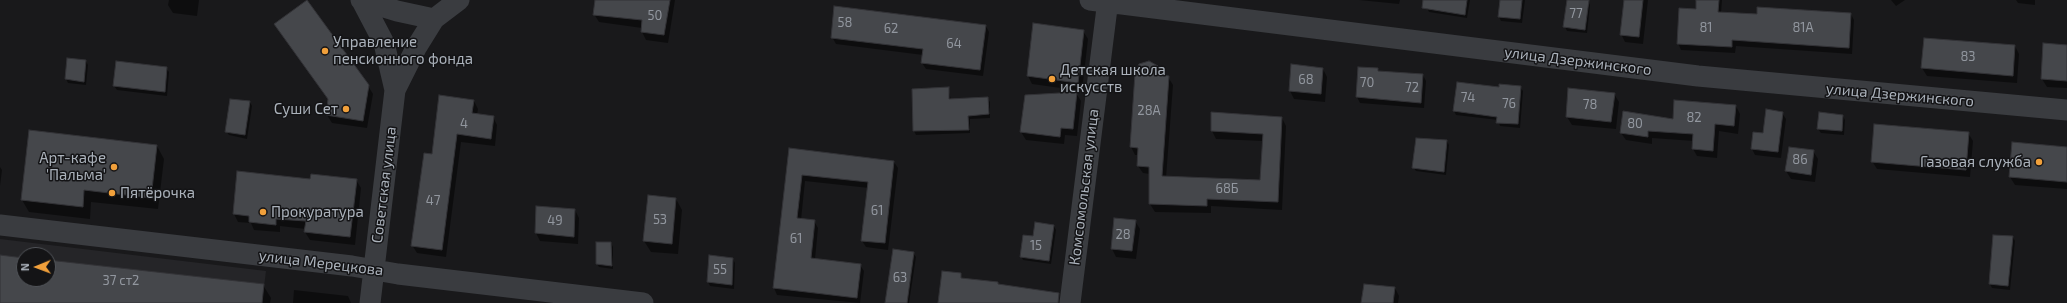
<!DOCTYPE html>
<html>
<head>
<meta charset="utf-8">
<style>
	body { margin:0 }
	#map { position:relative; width:2067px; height:303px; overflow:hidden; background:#19191b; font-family:"Exo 2",sans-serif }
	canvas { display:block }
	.north { position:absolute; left:16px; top:247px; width:40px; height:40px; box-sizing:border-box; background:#141416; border:1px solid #505358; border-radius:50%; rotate:269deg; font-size:11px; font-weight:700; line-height:16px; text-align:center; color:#abb2bb }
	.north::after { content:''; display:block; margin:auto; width:14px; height:18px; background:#f1a03b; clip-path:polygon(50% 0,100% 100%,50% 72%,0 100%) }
</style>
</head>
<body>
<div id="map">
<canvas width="2067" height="303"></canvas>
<div class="north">N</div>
</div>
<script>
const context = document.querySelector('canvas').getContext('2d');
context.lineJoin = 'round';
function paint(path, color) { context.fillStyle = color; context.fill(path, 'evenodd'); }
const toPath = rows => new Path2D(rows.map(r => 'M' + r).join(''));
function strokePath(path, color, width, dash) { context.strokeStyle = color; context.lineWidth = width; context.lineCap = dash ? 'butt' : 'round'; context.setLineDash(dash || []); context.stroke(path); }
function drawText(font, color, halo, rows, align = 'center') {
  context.font = font + ' "Exo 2",sans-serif'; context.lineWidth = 3; context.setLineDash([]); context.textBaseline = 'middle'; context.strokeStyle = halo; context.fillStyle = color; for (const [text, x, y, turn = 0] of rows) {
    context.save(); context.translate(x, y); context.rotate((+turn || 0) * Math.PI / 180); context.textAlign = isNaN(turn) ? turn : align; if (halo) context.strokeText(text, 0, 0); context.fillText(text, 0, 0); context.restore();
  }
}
paint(toPath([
	[0,239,266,271,262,303,0,303],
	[24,255,48,255,48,279,24,279]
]), '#252528');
paint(toPath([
	[169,0,199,0,197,16,173,13,168,5],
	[596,0,675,0,668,43,646,40,642,32,642,28,599,22,594,14],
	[1359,0,1400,0,1399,4],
	[1428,0,1470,0,1467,18,1429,12,1427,8],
	[1501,0,1525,0,1522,23,1501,21,1499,17],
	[1568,0,1588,2,1590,5,1587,33,1567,31,1565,27],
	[1625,0,1648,0,1643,44,1625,42,1621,34],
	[1697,0,1722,0,1721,13,1758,15,1851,14,1854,20,1852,54,1736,46,1735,53,1681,50,1678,43,1697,10],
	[1891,0,1905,0,1896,6],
	[2016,0,2035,0,2035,5,2018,3],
	[1034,24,1083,31,1088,39,1082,91,1032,84,1028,76],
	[986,26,989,32,983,76,926,69,922,63,923,55,836,44,832,37],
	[2015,46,2019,54,2017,83,1927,76,1922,68],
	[2067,46,2067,88,2047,87,2042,79],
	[86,61,88,65,86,85,68,83,66,79],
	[166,68,169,72,167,96,117,90,114,86],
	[1323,69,1327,77,1325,102,1294,99,1290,91],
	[1378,69,1380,72,1423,75,1426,81,1424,108,1360,103,1357,97],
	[1163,76,1168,77,1173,85,1166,178,1261,181,1263,141,1216,139,1212,131,1282,118,1286,126,1282,210,1211,206,1211,213,1155,212,1150,204,1150,174,1143,173,1138,166,1139,155,1135,155,1131,147],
	[368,86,373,94,367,128,332,123,327,115],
	[1520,87,1523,91,1520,128,1500,126,1498,120,1456,115,1454,111,1500,88],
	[948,88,951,100,987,98,990,102,990,118,970,119,970,133,916,135,914,131],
	[1076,93,1081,101,1077,136,1065,135,1064,144,1026,140,1021,132,1026,96],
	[1614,94,1619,102,1616,129,1572,125,1567,117],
	[231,100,250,102,252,106,247,139,229,135,226,131],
	[474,101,478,109,477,115,493,117,497,125,495,146,461,142,446,257,417,253,412,245,432,155],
	[1736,106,1740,114,1738,134,1719,131,1717,158,1697,156,1693,149,1694,141,1652,138,1652,144,1626,140,1621,133],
	[1782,113,1786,119,1781,158,1755,155,1752,149],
	[1843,116,1845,120,1844,135,1821,133,1818,129],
	[1968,133,1973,141,1970,177,1877,169,1872,161],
	[1447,141,1449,145,1446,175,1416,171,1413,167],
	[157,146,164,159,158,209,91,202,90,219,29,212,22,200],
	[2067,148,2067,189,2015,185,2010,177],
	[790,149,894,162,898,168,888,250,866,247,862,241,869,188,805,181,801,220,814,221,818,228,815,259,860,265,864,271,860,303,777,295,774,288],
	[1813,151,1818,159,1815,182,1791,179,1786,171],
	[0,167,2,170,0,186],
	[238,172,311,180,356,180,361,188,355,245,310,240,305,232,306,229,280,226,280,232,254,230,251,223,238,222,234,214],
	[676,199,682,210,678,254,651,252,644,241],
	[575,210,579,218,578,244,540,241,536,233],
	[1135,221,1140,229,1136,259,1116,257,1112,249],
	[1054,226,1056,230,1051,264,1023,260,1021,256,1034,237],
	[1994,236,2013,237,2015,241,2010,290,1992,288,1990,284],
	[611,243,613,247,613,269,599,267,597,264],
	[913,253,916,257,909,303,886,303],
	[0,256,24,259,24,279,48,279,48,261,263,285,271,298,270,303,0,303],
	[733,259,735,263,734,289,710,286,708,282],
	[1395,288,1399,296,1398,303,1362,303],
	[294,290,348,296,351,303,293,303]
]), '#0007');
const building = toPath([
	[307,0,369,85,363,121,326,115,328,99,274,24,307,0],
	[595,0,670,0,664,35,641,32,642,20,593,15,595,0],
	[1423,0,1467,0,1465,15,1422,8,1423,0],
	[1500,0,1522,0,1520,19,1498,17,1500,0],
	[1567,0,1589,0,1585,30,1563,27,1567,0],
	[1624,0,1643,0,1639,37,1620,35,1624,0],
	[1696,0,1719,0,1718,12,1757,14,1757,7,1851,13,1849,48,1732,40,1732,47,1677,44,1679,8,1696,9,1696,0],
	[834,6,986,25,980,70,921,63,923,49,831,38,834,6],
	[1033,23,1084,30,1078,83,1027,76,1033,23],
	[1924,38,2015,45,2013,76,1921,68,1924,38],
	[2043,43,2067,45,2067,81,2041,79,2043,43],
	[67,58,86,60,84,82,65,79,67,58],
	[116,61,167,67,165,92,113,86,116,61],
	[1149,61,1158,66,1163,75,1169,76,1162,176,1260,180,1263,134,1211,131,1211,112,1282,117,1278,202,1207,199,1207,206,1149,204,1149,167,1137,166,1138,148,1130,147,1135,73,1139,64,1149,61],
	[1291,64,1323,68,1321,94,1289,91,1291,64],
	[1358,67,1378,68,1378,71,1423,74,1421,103,1356,97,1358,67],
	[1457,82,1499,87,1499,84,1521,86,1518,124,1496,123,1497,117,1453,111,1457,82],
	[949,87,949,99,988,97,989,114,968,116,969,130,913,131,912,89,949,87],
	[1568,88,1615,93,1611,122,1566,117,1568,88],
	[1077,92,1073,129,1061,128,1060,137,1020,132,1025,95,1077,92],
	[439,95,474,100,472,113,494,116,491,139,457,134,442,250,411,246,424,153,432,154,439,95],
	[230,99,250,101,245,135,225,132,230,99],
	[1674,100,1736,105,1734,126,1715,124,1713,151,1692,149,1693,134,1648,131,1648,137,1620,133,1623,111,1673,119,1674,100],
	[1766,109,1783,112,1778,152,1751,149,1753,132,1763,133,1766,109],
	[1819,112,1843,115,1842,131,1817,129,1819,112],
	[1874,124,1969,132,1966,170,1871,162,1874,124],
	[29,130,157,145,151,198,84,190,83,207,21,200,29,130],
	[1416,138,1447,140,1444,172,1412,168,1416,138],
	[2012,142,2067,147,2067,182,2009,177,2012,142],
	[1789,147,1814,150,1811,175,1785,171,1789,147],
	[789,148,894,161,885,243,861,241,868,182,802,175,797,218,815,220,811,258,861,264,857,298,773,288,789,148],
	[237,171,310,179,311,174,357,179,350,237,304,232,306,221,276,219,276,225,249,222,249,216,233,214,237,171],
	[648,195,676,198,672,244,643,241,648,195],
	[536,206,575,209,574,237,535,233,536,206],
	[1114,218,1136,220,1132,251,1111,249,1114,218],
	[1035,222,1054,225,1049,261,1020,257,1023,235,1033,236,1035,222],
	[1993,235,2013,236,2008,286,1989,284,1993,235],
	[596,242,611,242,612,266,596,264,596,242],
	[893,249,914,252,907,303,885,303,893,249],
	[0,255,24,258,24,279,48,279,48,260,264,284,262,303,0,303,0,255],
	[709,255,733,258,732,285,707,282,709,255],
	[942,271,961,273,961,278,998,282,998,284,1059,293,1058,303,938,303,942,271],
	[1364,284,1395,287,1393,303,1361,303,1364,284]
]);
paint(building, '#45474b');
strokePath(building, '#333337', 1);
strokePath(toPath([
	[361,0,397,11,434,19,459,0],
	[1090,0,1698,76,2067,110],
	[362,1,384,43,395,90],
	[0,225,352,266,398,274,643,303],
	[370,303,395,90,416,48,434,19],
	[1070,303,1108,0]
]), '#3a3c40', 21);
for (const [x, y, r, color] of [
	[325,51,4,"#f1a03b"],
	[1052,79,4,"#f1a03b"],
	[346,109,4,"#f1a03b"],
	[2039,162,4,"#f1a03b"],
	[114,167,4,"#f1a03b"],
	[112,193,4,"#f1a03b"],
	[263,212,4,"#f1a03b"]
]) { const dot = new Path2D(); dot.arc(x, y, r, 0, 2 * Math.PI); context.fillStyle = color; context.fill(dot); strokePath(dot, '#141416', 1.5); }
drawText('13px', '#92979f', null, [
	["77",1576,14],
	["50",655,16],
	["58",845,23],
	["81",1706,28],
	["81А",1803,28],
	["62",891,29],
	["64",954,44],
	["83",1968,57],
	["68",1306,80],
	["70",1367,83],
	["72",1412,88],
	["74",1468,98],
	["76",1509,104],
	["78",1590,105],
	["28А",1149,111],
	["82",1694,118],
	["4",464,124],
	["80",1635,124],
	["86",1800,160],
	["68Б",1227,189],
	["47",433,201],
	["61",877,211],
	["53",660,220],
	["49",555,221],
	["28",1123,235],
	["61",796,239],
	["15",1036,246],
	["55",720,270],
	["63",900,278],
	["37 ст2",121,281]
]);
drawText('15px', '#abb2bb', '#141416', [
	["Управление",333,42],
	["пенсионного фонда",333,59],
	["Детская школа",1060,70],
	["искусств",1060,87],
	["Суши Сет",338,109,"right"],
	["Арт-кафе",106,158,"right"],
	["'Пальма'",106,175,"right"],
	["Газовая служба",2031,162,"right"],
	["Пятёрочка",120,193],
	["Прокуратура",271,212]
], 'left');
drawText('15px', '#abb2bb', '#141416', [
	["улица Дзержинского",1578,61,7],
	["улица Дзержинского",1900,95,5],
	["Советская улица",384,185,-83],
	["Комсомольская улица",1084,187,-83],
	["улица Мерецкова",321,263,7]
]);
</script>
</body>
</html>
